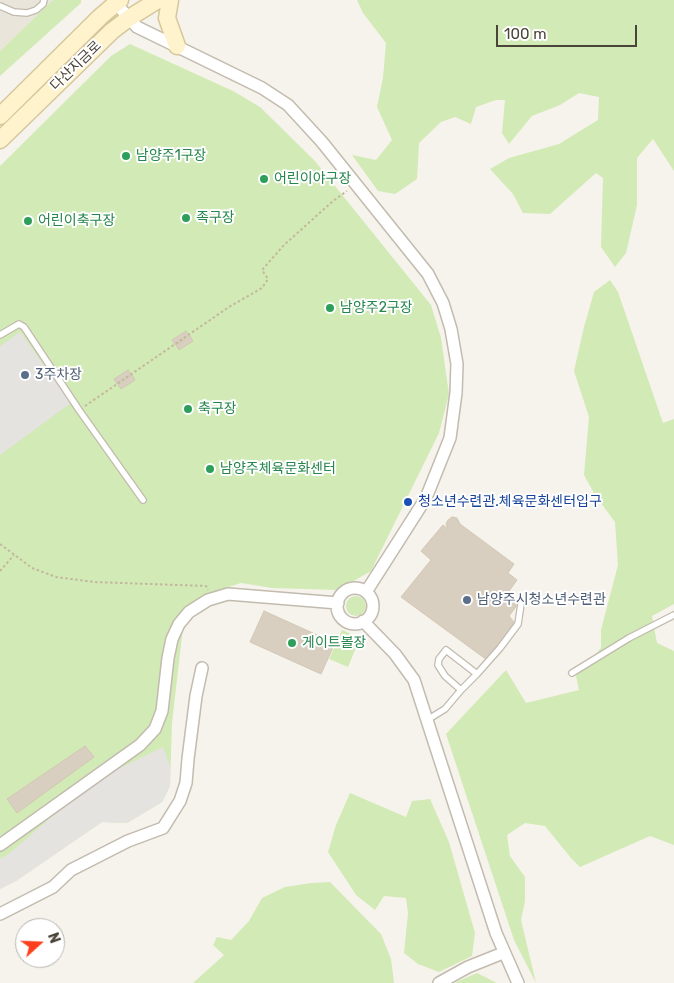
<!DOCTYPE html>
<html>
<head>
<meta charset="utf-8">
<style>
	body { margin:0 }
	#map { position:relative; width:674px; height:983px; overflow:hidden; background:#f6f3ec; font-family:Rubik,sans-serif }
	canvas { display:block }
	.north { position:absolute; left:15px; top:918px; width:50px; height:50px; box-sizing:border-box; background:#fff; border:1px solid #b7b4b0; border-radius:50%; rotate:70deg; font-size:14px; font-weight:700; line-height:20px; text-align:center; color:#4b4439 }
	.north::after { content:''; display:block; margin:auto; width:18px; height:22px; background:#fc3f1d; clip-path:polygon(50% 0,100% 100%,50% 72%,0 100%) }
	.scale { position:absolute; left:496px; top:25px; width:141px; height:22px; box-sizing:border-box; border:2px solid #4b4439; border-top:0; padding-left:6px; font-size:15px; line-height:18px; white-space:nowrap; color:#4b4439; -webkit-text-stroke:4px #fff; paint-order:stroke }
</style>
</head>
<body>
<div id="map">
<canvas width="674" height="983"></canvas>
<div class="north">N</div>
<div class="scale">100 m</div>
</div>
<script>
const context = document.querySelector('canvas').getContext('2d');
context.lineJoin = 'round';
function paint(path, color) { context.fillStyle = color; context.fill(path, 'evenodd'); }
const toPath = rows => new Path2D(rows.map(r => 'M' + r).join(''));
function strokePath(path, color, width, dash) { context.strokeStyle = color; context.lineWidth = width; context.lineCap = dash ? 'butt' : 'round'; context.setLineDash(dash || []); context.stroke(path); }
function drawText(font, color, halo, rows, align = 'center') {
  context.font = font + ' Rubik,"Noto Sans KR",sans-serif'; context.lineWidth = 4; context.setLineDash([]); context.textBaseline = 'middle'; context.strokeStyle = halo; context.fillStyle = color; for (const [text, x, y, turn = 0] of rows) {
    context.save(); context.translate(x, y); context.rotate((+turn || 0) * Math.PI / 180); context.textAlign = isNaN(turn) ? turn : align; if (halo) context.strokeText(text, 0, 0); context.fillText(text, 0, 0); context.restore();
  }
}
paint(toPath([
	[0,0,53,0,0,51]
]), '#eae5da');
paint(toPath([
	[53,0,81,0,81,3,0,76,0,51],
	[357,0,674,0,674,171,653,139,637,158,637,205,626,253,615,267,601,247,603,178,596,173,550,214,523,213,513,194,490,169,509,158,559,144,598,120,599,97,579,93,560,105,532,116,509,144,502,133,505,100,496,100,476,107,471,124,455,117,441,122,419,143,417,179,395,194,378,191,352,155,376,160,392,140,377,107,383,78,386,43,363,13],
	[130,44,233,91,260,107,314,160,431,305,441,338,449,394,439,433,371,571,338,590,272,588,241,583,219,590,185,610,172,723,170,786,162,802,127,823,102,822,16,881,0,889,0,166,111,56],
	[610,280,618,292,663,423,674,419,674,604,652,616,657,643,674,651,674,845,650,836,580,867,571,858,545,826,525,823,507,835,510,856,525,877,525,901,521,920,536,983,514,940,446,734,506,670,526,703,579,690,576,676,601,648,601,630,618,565,615,522,595,495,584,475,589,417,574,371,584,327,594,292],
	'346 606a10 10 0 1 1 20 0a10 10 0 1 1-20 0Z',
	[342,630,360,638,348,667,329,659],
	[350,793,406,817,412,801,430,799,449,842,475,933,472,956,439,972,418,964,404,953,408,913,406,898,384,896,375,910,356,895,328,852,336,825],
	[330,882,381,934,391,959,394,983,193,983,224,955,213,945,217,937,231,940,249,921,262,898,285,887,311,883],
	[477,973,497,983,455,983,456,982]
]), '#d2eab5');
paint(toPath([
	[20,332,71,403,0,455,0,346],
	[163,747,170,766,170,786,162,802,127,823,102,822,16,881,0,889,0,859,10,853,57,812,112,772]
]), '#e5e3e0');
const building = toPath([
	[186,331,189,335,175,345,172,340,186,331],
	[190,336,193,341,179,350,176,345,190,336],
	[128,370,131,374,117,384,114,379,128,370],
	[132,375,135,380,121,389,118,385,132,375],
	[452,517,457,518,460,524,514,564,508,573,517,580,507,594,518,604,509,616,514,622,510,628,512,630,487,660,401,597,431,560,421,551,443,525,448,529,446,524,448,520,452,517],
	[264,611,335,643,321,674,250,642,264,611],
	[85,746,94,757,17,813,7,799,85,746]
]);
paint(building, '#d8cfc1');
strokePath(building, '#d3c7b4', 1);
const lane = toPath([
	[0,6,14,12,27,13,36,10,43,4,44,0],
	[0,335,19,324,24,327,79,410,143,500],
	[446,650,477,674,461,690,445,676,438,665,439,659,446,650],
	[572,673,629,638,674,615],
	[477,674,500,648,518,624,521,604],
	[427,720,445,709,461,690]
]);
const street = toPath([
	[113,0,137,27,262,88,288,105,322,142,428,274,443,303,451,329,457,364,456,393,450,438,426,498,366,592],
	'337 606a18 18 0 1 1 36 0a18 18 0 1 1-36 0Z',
	[363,621,395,654,414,680,496,933,518,983],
	[0,845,140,745,155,729,162,711,168,658,172,639,179,624,189,612,208,600,228,594,338,603],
	[0,914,53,887,71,870,128,841,163,828,180,801,186,783,188,759,196,696,202,668],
	[439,983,468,967,503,953]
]);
const secondary = toPath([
	[170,0,167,18,177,46],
	[0,116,100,17,120,0],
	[0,140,112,31,129,18,158,0]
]);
strokePath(lane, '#c2bbae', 8);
strokePath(street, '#c2bbae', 14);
strokePath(secondary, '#d6c79b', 19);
strokePath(toPath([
	[85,406,229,307,262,288,268,279,262,270,284,245,333,201,347,191],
	[0,544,32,568,56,577,94,582,206,586,208,590],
	[0,571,14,555]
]), '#c4b79f', 2, [2.5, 2.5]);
strokePath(lane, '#fff', 5.5);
strokePath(street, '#fff', 11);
strokePath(secondary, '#fff3cd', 16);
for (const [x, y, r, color] of [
	[126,156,5,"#2e9e5b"],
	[264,179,5,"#2e9e5b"],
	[186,218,5,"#2e9e5b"],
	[28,221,5,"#2e9e5b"],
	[330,308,5,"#2e9e5b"],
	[25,375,5,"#5c6f8a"],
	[188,409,5,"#2e9e5b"],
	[210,469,5,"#2e9e5b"],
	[408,502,5,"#1a4fb4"],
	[467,600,5,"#5c6f8a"],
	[292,643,5,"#2e9e5b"]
]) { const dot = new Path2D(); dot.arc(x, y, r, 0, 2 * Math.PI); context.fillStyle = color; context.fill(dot); strokePath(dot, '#fff', 2); }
drawText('14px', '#4b4439', '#fff', [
	["다산지금로",76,66,-44]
]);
drawText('14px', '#27864d', '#fff', [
	["남양주1구장",136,156],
	["어린이야구장",274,179],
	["족구장",196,218],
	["어린이축구장",38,221],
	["남양주2구장",340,308],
	["축구장",198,409],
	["남양주체육문화센터",220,469],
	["게이트볼장",302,643]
], 'left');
drawText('14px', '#4e5e75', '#fff', [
	["3주차장",35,375],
	["남양주시청소년수련관",477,600]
], 'left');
drawText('14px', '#164399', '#fff', [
	["청소년수련관.체육문화센터입구",418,502]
], 'left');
</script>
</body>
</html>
